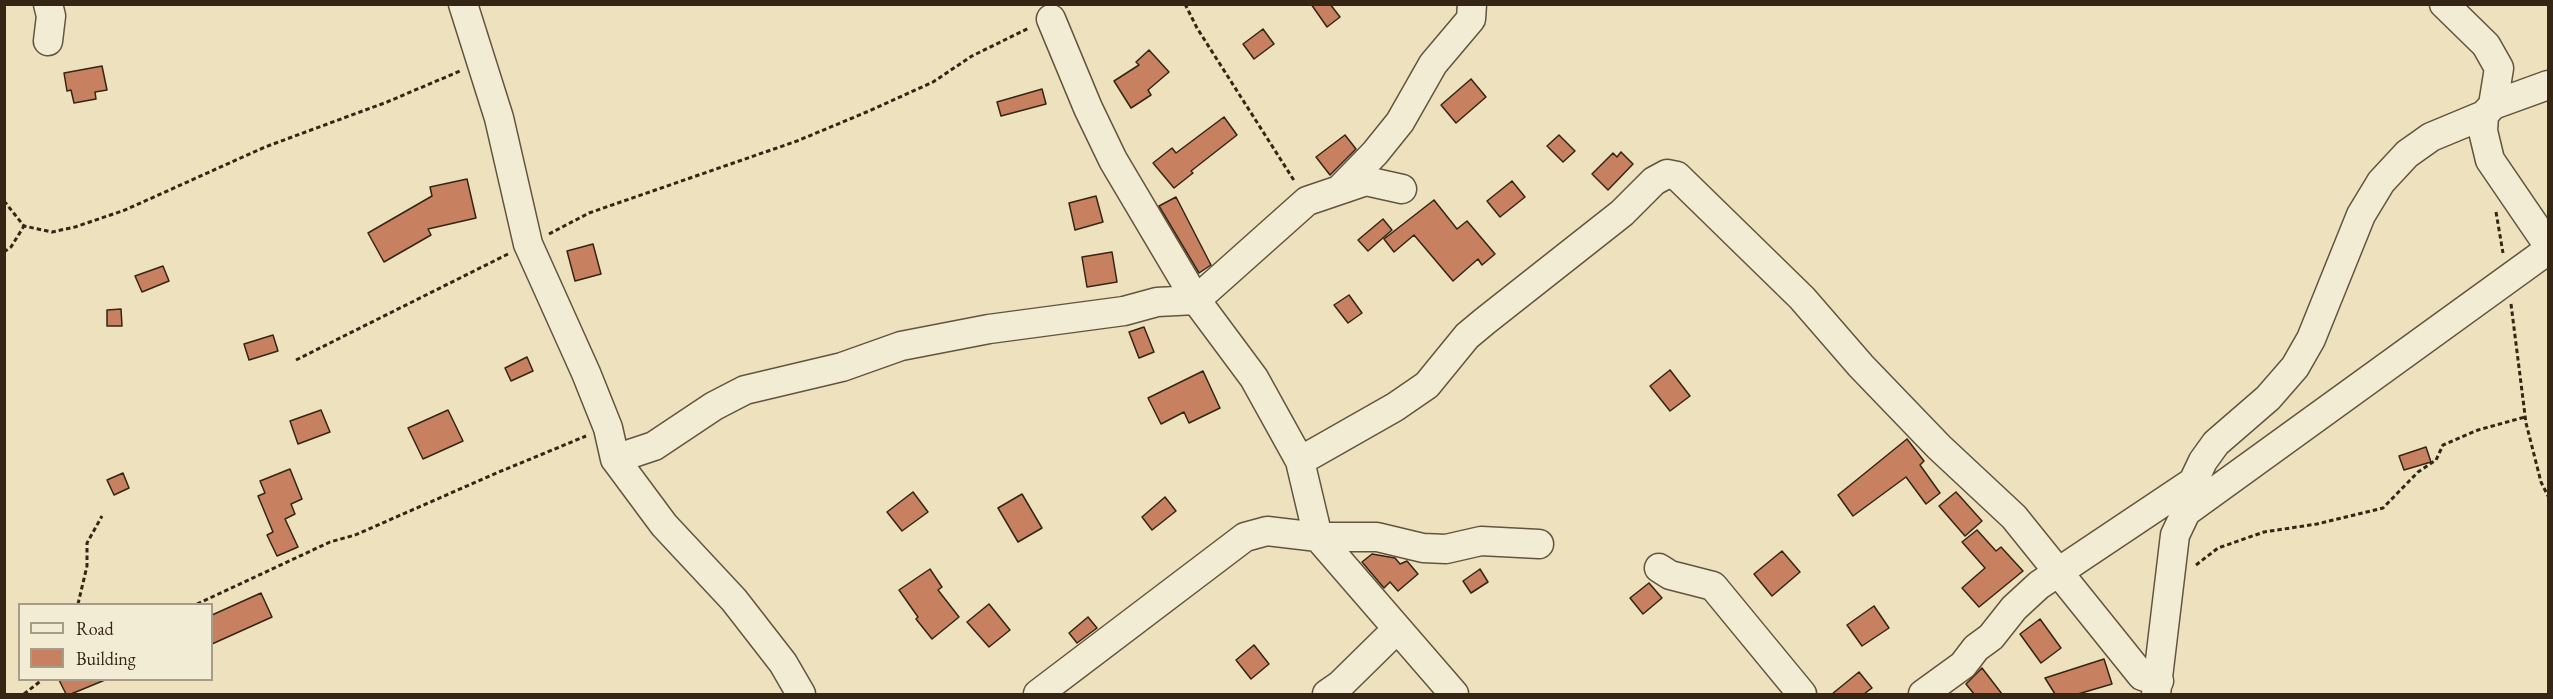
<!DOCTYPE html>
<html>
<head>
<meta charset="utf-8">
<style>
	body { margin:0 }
	#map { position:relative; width:2553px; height:699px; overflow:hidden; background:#ede2bd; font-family:"EB Garamond",serif }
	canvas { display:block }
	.frame { position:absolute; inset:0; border:6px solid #342514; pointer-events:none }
	.legend { position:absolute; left:18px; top:603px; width:195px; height:78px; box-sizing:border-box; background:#f3ecd4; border:2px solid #a79c87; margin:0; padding:8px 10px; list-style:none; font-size:18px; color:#342514 }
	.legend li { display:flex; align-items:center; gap:12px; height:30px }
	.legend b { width:30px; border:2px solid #a79c87 }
</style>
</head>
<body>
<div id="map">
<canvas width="2553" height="699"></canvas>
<div class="frame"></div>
<ul class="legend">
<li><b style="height:8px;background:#f3ecd4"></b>Road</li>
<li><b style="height:16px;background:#c78160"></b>Building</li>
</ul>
</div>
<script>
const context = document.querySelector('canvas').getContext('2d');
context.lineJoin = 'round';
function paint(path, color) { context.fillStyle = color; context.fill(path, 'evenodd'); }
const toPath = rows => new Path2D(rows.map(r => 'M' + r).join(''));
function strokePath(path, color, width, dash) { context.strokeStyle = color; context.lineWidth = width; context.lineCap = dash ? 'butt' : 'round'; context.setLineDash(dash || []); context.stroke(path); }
const building = toPath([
	[1311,4,1330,4,1340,17,1327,27,1311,4],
	[1263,29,1274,44,1254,59,1243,44,1263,29],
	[1149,50,1169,72,1148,90,1151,95,1131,108,1114,81,1139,65,1136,62,1149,50],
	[102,66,107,90,95,92,96,99,74,103,71,90,67,91,64,73,102,66],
	[1471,79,1486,97,1456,123,1441,105,1471,79],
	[1042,89,1046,104,1001,116,997,102,1042,89],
	[1224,117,1237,135,1191,171,1193,173,1174,188,1153,163,1172,148,1176,153,1224,117],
	[1345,135,1356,149,1330,175,1316,157,1345,135],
	[1559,135,1575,151,1563,162,1547,146,1559,135],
	[1621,152,1633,164,1608,190,1592,174,1613,153,1617,157,1621,152],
	[467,179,476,218,428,229,431,235,384,262,368,233,432,196,430,187,467,179],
	[1512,181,1525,197,1500,217,1487,201,1512,181],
	[1096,196,1103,222,1075,230,1069,203,1096,196],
	[1176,197,1211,265,1199,273,1159,206,1176,197],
	[1434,200,1457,229,1467,221,1495,254,1482,265,1478,259,1453,281,1414,235,1394,252,1384,239,1434,200],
	[1383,219,1392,230,1368,251,1358,240,1383,219],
	[593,244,601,274,575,281,567,251,593,244],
	[1112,252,1117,282,1087,287,1082,257,1112,252],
	[163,266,169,281,142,292,135,276,163,266],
	[1349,295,1362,313,1348,323,1334,305,1349,295],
	[121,309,122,326,107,326,107,310,121,309],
	[1144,327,1154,352,1139,358,1129,332,1144,327],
	[273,335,278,351,249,360,244,344,273,335],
	[527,357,533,371,511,381,505,368,527,357],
	[1670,370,1690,396,1670,411,1650,386,1670,370],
	[1203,371,1220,408,1189,423,1184,412,1161,424,1148,398,1203,371],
	[321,410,330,432,298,444,290,421,321,410],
	[448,410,463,441,423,459,408,428,448,410],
	[1907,439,1924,461,1920,465,1940,493,1926,504,1906,477,1853,516,1838,495,1907,439],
	[2426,447,2431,462,2404,470,2399,456,2426,447],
	[290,469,302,499,291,504,295,514,285,519,298,547,277,556,267,535,273,532,258,496,265,493,260,481,290,469],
	[123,473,129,488,114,495,107,480,123,473],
	[913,492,928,512,902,531,887,512,913,492],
	[1956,492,1982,521,1965,536,1939,506,1956,492],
	[1022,494,1042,528,1018,542,998,508,1022,494],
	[1165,497,1176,511,1152,530,1142,517,1165,497],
	[1977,530,1996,551,2001,547,2023,571,1979,607,1962,588,1985,568,1962,542,1977,530],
	[1782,551,1800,572,1772,596,1754,574,1782,551],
	[1372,554,1395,558,1400,564,1407,561,1418,574,1398,591,1390,582,1384,588,1362,562,1372,554],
	[930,569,942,587,938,590,959,617,932,639,916,619,918,617,899,590,930,569],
	[1480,569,1488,582,1471,593,1463,581,1480,569],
	[1649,583,1662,598,1643,614,1630,598,1649,583],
	[261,593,272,617,212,644,212,615,261,593],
	[989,604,1010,630,989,647,967,622,989,604],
	[1874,606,1889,628,1862,646,1847,625,1874,606],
	[1088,617,1097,628,1077,643,1069,633,1088,617],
	[2040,619,2061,648,2041,663,2020,634,2040,619],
	[1254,645,1269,664,1251,679,1236,660,1254,645],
	[2104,659,2112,684,2078,694,2055,694,2045,678,2104,659],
	[1982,668,2002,694,1974,694,1966,684,1982,668],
	[1859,672,1872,688,1864,694,1832,694,1859,672],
	[59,680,105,680,71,694,66,694,59,680]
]);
paint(building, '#c78160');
strokePath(building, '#342514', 1.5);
const minor = toPath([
	[463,4,499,118,528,244,586,373,608,428,615,459,664,525,734,600,783,663,801,694],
	[2444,4,2486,45,2499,68,2493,105],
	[1051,19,1088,108,1113,160,1196,300,1307,201,1366,181,1402,189],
	[48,41,51,16,48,4],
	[2484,115,2483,131,2490,160,2548,245],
	[1341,188,1375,153,1400,122,1433,64,1471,19,1472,4],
	[615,459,654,446,714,406,745,390,842,367,901,346,989,329,1124,311,1157,302,1196,300,1254,378,1300,461,1318,537,1454,694],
	[1300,461,1395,407,1427,385,1467,336,1485,321,1622,213,1654,181,1667,174,1677,176,1802,298,1861,366,1939,447,2014,517,2142,676,2159,681],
	[2186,512,2548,250],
	[1659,568,1670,575,1713,586,1802,694],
	[1038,694,1245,537,1267,531,1318,537,1377,537,1423,548,1446,549,1481,541,1539,544],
	[1327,694,1340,685,1397,629],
	[1923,694,1963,665,1976,648,1991,637,2014,608,2039,585,2193,482],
	[2156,694,2175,535,2186,512,2193,482,2203,461,2216,443,2268,398,2295,367,2311,339,2361,215,2381,182,2407,154,2431,137,2484,115,2493,105,2548,85]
]);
strokePath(minor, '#62543e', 31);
strokePath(toPath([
	[1185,4,1197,28,1295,182],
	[4,201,24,226,52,232,75,227,125,210,265,147,387,102,460,71],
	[2496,212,2503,253],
	[549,234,589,213,797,141,869,111,933,82,972,56,1029,28],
	[4,252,11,247,24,226],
	[2511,304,2526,423,2541,482,2548,496],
	[296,360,508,254],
	[2196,565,2218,548,2264,532,2317,524,2383,508,2418,472,2436,460,2443,445,2478,430,2525,417],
	[78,604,87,566,87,543,102,516],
	[197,604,330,542,355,535,499,472,586,436],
	[24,694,42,680]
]), '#342514', 3, [4.5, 3]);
strokePath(minor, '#f3ecd4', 28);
</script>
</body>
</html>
